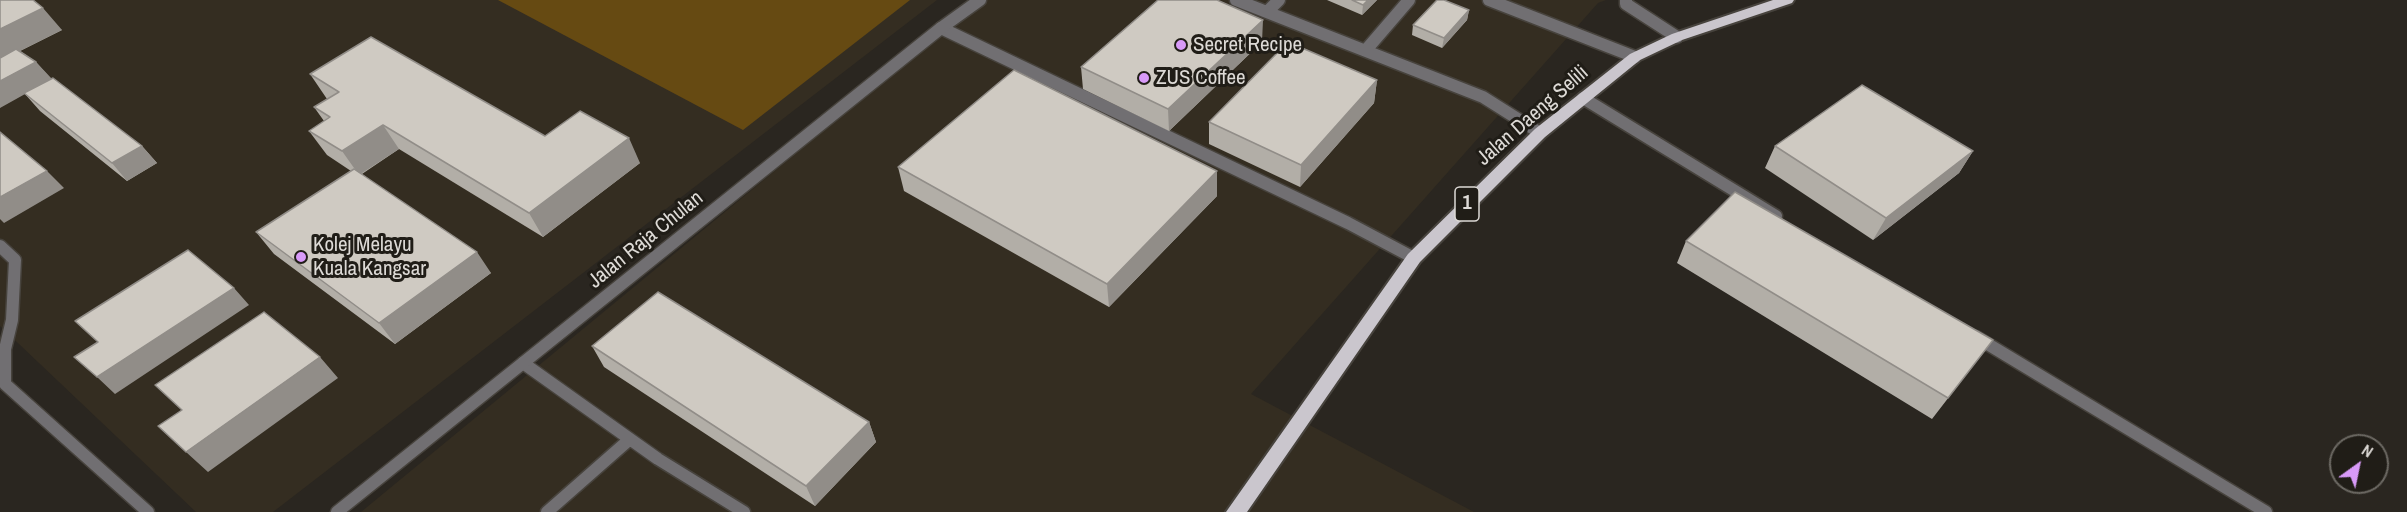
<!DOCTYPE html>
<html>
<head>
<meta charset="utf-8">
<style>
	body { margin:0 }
	#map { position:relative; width:2407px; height:512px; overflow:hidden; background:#2a2620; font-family:"Archivo Narrow",sans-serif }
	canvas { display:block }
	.north { position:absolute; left:2329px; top:434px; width:60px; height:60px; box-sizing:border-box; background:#201d17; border:2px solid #6c6963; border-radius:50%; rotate:33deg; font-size:16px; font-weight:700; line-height:24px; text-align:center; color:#dddad6 }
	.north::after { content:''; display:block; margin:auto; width:21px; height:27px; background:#d89af8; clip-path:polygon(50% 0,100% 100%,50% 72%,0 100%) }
</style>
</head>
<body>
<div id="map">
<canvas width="2407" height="512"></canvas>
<div class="north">N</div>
</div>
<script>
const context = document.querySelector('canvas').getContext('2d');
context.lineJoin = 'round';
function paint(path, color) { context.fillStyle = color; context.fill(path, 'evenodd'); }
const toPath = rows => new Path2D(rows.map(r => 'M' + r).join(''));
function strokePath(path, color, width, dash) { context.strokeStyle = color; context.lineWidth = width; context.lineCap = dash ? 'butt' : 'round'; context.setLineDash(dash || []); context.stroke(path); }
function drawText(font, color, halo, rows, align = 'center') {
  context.font = font + ' "Archivo Narrow",sans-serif'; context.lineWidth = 6; context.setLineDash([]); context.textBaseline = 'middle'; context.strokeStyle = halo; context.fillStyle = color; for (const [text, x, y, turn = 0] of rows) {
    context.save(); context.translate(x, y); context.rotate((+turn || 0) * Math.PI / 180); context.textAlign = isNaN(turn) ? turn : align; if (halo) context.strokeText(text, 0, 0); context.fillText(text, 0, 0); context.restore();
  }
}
paint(toPath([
	[0,0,937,0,273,512,196,512,0,326],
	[982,0,1606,0,1598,3,1251,394,1474,512,361,512]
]), '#342d21');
paint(toPath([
	[498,0,910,0,743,130]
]), '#664a12');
const service = toPath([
	[1236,0,1483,97,1540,133],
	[1489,0,1635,57],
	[1267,12,1279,0],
	[941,28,1348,223,1414,258],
	[1366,50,1409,0],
	[1583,98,1776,216],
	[0,246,15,260,12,320,5,349,5,384,148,512],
	[1976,337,2266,512],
	[523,363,658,459,744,512],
	[547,512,630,439]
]);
const minor = toPath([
	[1626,0,1626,4,1677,37]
]);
const tertiary = toPath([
	[337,512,941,28,980,0]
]);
const trunk = toPath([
	[1773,0,1794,0,1792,3,1682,40,1640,60,1545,137,1420,262,1247,512,1226,512,1408,254,1535,129,1630,54,1672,34,1773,0]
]);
strokePath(service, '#47433d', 15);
strokePath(minor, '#47433d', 15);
strokePath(tertiary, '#47433d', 15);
strokePath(trunk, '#47433d', 4);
strokePath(service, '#716f72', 12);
strokePath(minor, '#716f72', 12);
strokePath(tertiary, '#716f72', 12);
paint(trunk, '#cac6cd');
paint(toPath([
	[0,0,62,30,20,51,36,62,51,79,142,146,157,163,127,181,40,111,25,94],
	[1327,0,1377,0,1362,15],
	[1469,10,1467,20,1442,48,1412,35,1413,25],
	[1262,42,1169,131,1083,89,1081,67],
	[310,74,545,136,640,163,543,237,399,149,362,174,491,273,395,344,274,254,256,232,351,171,327,155,309,131,324,121,314,107,327,99],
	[1377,80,1374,103,1300,187,1209,144,1209,122],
	[1775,146,1973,151,1959,173,1873,240,1765,168],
	[898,167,1217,171,1217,196,1109,307,904,191],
	[1686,241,1993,340,1932,419,1677,263],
	[592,346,869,422,876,442,815,506,604,367]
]), '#b2aea7');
paint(toPath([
	[1368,0,1377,0,1362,15,1363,5],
	[43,8,62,30,0,61,0,29],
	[1469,10,1467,20,1442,48,1444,38],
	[1263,20,1262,42,1169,131,1168,109],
	[36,62,52,79,0,108,0,81],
	[1377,80,1374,103,1300,187,1301,165],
	[383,125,399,149,359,175,342,151],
	[629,138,640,163,543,237,529,213],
	[142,146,157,163,127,181,112,163],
	[1973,151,1959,173,1873,240,1886,218],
	[47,171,64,188,4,223,0,219,0,197],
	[1217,171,1217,196,1109,307,1107,284],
	[477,252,491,273,395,344,379,323],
	[234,288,249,305,115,394,97,377],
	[320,357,338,378,208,472,186,452],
	[869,422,876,442,815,506,806,486]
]), '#918d88');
const building = toPath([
	[0,0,33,0,43,8,0,29,0,0],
	[1158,0,1217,0,1263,20,1168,109,1081,67,1158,0],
	[1352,0,1368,0,1363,5,1352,0],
	[1437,0,1444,0,1469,10,1444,38,1413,25,1437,0],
	[371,37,545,136,580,111,629,138,529,213,383,125,342,151,309,131,330,117,314,107,339,92,310,74,371,37],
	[1288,42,1377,80,1301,165,1209,122,1288,42],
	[16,49,36,62,0,81,0,58,16,49],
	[1014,70,1217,171,1107,284,898,167,1014,70],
	[53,78,142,146,112,163,24,93,53,78],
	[1862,85,1973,151,1886,218,1775,146,1862,85],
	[0,132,47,171,0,197,0,132],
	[354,169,477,252,379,323,256,232,354,169],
	[1735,192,1993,340,1948,398,1686,241,1735,192],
	[188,250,234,288,97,377,74,357,98,342,75,321,188,250],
	[658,292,869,422,806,486,592,346,658,292],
	[264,312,320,357,186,452,158,426,182,410,155,385,264,312]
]);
paint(building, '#cfcac2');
strokePath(building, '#918d88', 1.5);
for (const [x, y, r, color] of [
	[1181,45,6,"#d89af8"],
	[1144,78,6,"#d89af8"],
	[301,257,6,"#d89af8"]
]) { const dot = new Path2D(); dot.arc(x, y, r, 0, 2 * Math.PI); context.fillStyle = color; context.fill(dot); strokePath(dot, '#201d17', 2); }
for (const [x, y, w] of [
	[1467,204,24]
]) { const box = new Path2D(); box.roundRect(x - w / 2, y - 17, w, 34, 4.5); context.fillStyle = '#201d17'; context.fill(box); strokePath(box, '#dddad6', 1.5); }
drawText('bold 20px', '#dddad6', null, [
	["1",1467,204]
]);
drawText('21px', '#dddad6', '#201d17', [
	["Secret Recipe",1193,45],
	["ZUS Coffee",1156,78],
	["Kolej Melayu",313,245],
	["Kuala Kangsar",313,269]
], 'left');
drawText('21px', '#dddad6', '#201d17', [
	["Jalan Daeng Selili",1533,116,-41],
	["Jalan Raja Chulan",646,240,-39]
]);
</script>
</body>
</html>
